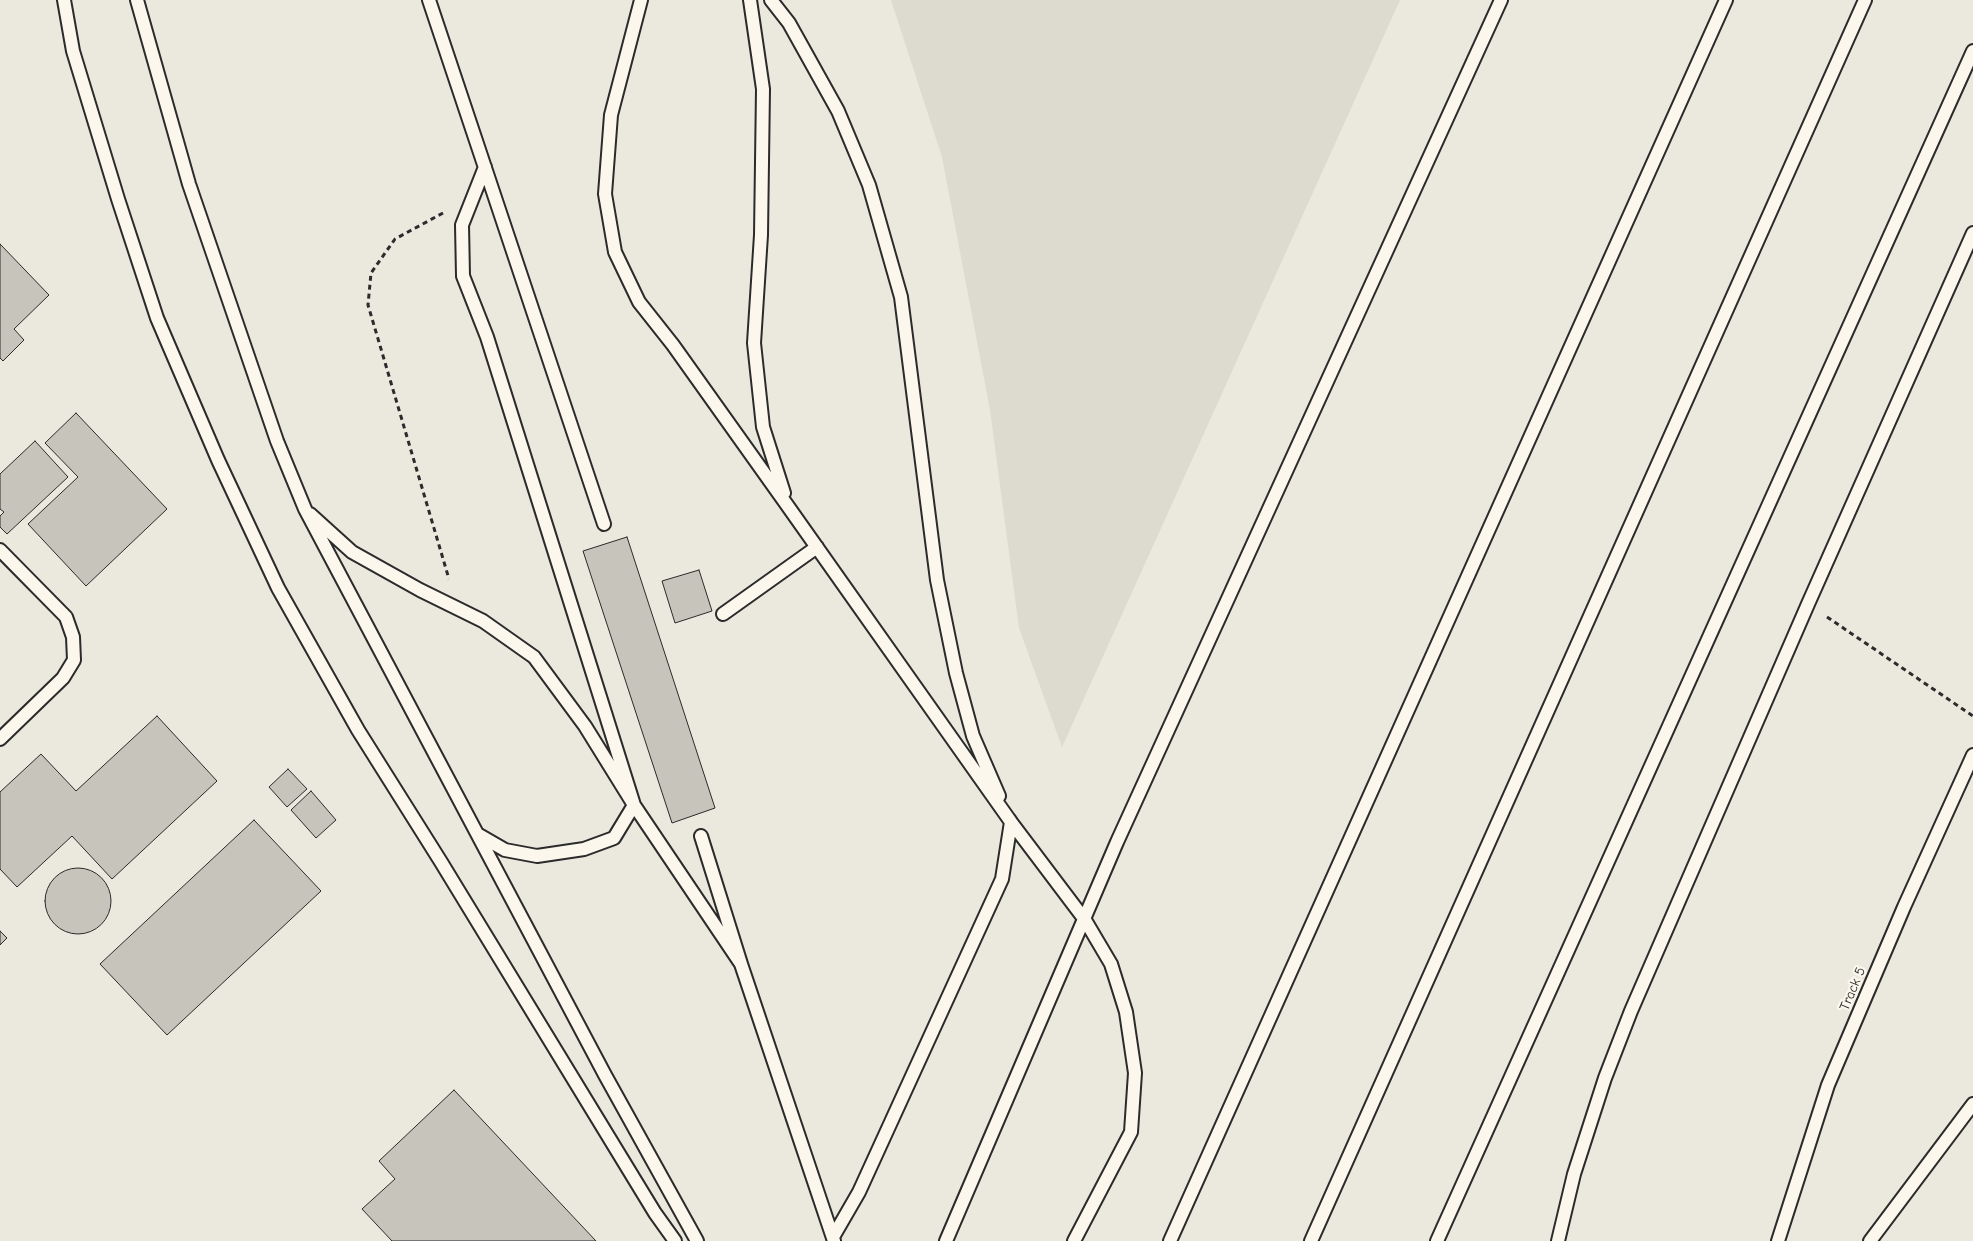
<!DOCTYPE html>
<html>
<head>
<meta charset="utf-8">
<style>
	body { margin:0 }
	canvas { display:block; background:#fbf7ec }
</style>
</head>
<body>
<canvas width="1973" height="1241"></canvas>
<script>
const context = document.querySelector('canvas').getContext('2d');
context.lineJoin = 'round';
function paint(path, color) { context.fillStyle = color; context.fill(path, 'evenodd'); }
const toPath = rows => new Path2D(rows.map(r => 'M' + r).join(''));
function strokePath(path, color, width, dash) { context.strokeStyle = color; context.lineWidth = width; context.lineCap = dash ? 'butt' : 'round'; context.setLineDash(dash || []); context.stroke(path); }
function drawText(font, color, halo, rows, align = 'center') {
  context.font = font + ' "Comic Neue",sans-serif'; context.lineWidth = 4.5; context.setLineDash([]); context.textBaseline = 'middle'; context.strokeStyle = halo; context.fillStyle = color; for (const [text, x, y, turn = 0] of rows) {
    context.save(); context.translate(x, y); context.rotate((+turn || 0) * Math.PI / 180); context.textAlign = isNaN(turn) ? turn : align; if (halo) context.strokeText(text, 0, 0); context.fillText(text, 0, 0); context.restore();
  }
}
paint(toPath([
	[0,0,1973,0,1973,1241,0,1241]
]), '#ebe8de');
paint(toPath([
	[891,0,1400,0,1062,747,1019,628,990,410,942,157]
]), '#dddad0');
const building = toPath([
	[0,244,49,295,14,329,24,340,3,361,0,358,0,244],
	[76,413,167,509,86,586,28,524,78,477,45,443,76,413],
	[35,441,68,477,7,534,0,527,0,516,4,512,0,509,0,474,35,441],
	[627,537,715,808,672,823,583,551,627,537],
	[699,570,712,611,675,623,662,581,699,570],
	[157,716,217,781,112,879,72,836,17,887,0,869,0,792,41,754,76,791,157,716],
	[288,769,307,789,287,807,269,787,288,769],
	[311,791,336,820,316,838,291,810,311,791],
	[254,820,321,891,167,1035,100,964,254,820],
	'45 901a33 33 0 1 1 66 0a33 33 0 1 1-66 0Z',
	[0,931,7,938,0,945,0,931],
	[454,1090,596,1241,392,1241,362,1209,395,1179,379,1161,454,1090]
]);
paint(building, '#c7c4bc');
strokePath(building, '#2b2b2b', 1);
const lane = toPath([
	[64,0,73,51,118,199,157,318,218,460,278,588,358,730,441,862,655,1213,675,1241],
	[137,0,189,184,277,441,305,509,605,1075,697,1241],
	[429,0,604,524],
	[641,0,611,115,605,194,615,252,639,302,673,345,787,505,1011,822,1085,920,1111,964,1126,1012,1135,1073,1131,1132,1074,1241],
	[750,0,763,89,761,235,754,343,763,427,784,493],
	[771,0,789,23,838,111,869,185,901,297,937,580,956,673,973,736,999,796],
	[310,514,352,552,420,590,483,621,534,657,585,726,634,805,741,964],
	[0,550,66,617,73,637,74,660,63,678,0,739],
	[723,614,817,547],
	[479,835,505,850,537,856,584,849,614,838,634,805,487,337,463,276,462,225,485,167],
	[701,836,741,964,834,1241],
	[833,1237,859,1192,1002,879,1011,822,1009,819],
	[946,1241,1117,842,1501,0],
	[1170,1241,1726,0],
	[1311,1241,1865,0],
	[1437,1241,1973,51],
	[1558,1241,1574,1174,1605,1078,1631,1011,1808,604,1973,233],
	[1778,1241,1828,1085,1904,907,1973,755],
	[1870,1241,1973,1104]
]);
strokePath(lane, '#2b2b2b', 16);
strokePath(toPath([
	[443,213,395,239,371,273,368,305,449,579],
	[1827,617,1973,716]
]), '#2b2b2b', 3, [5, 4]);
strokePath(lane, '#fbf7ec', 12);
drawText('14px', '#2b2b2b', '#fbf7ec', [
	["Track 5",1853,989,-67]
]);
</script>
</body>
</html>
